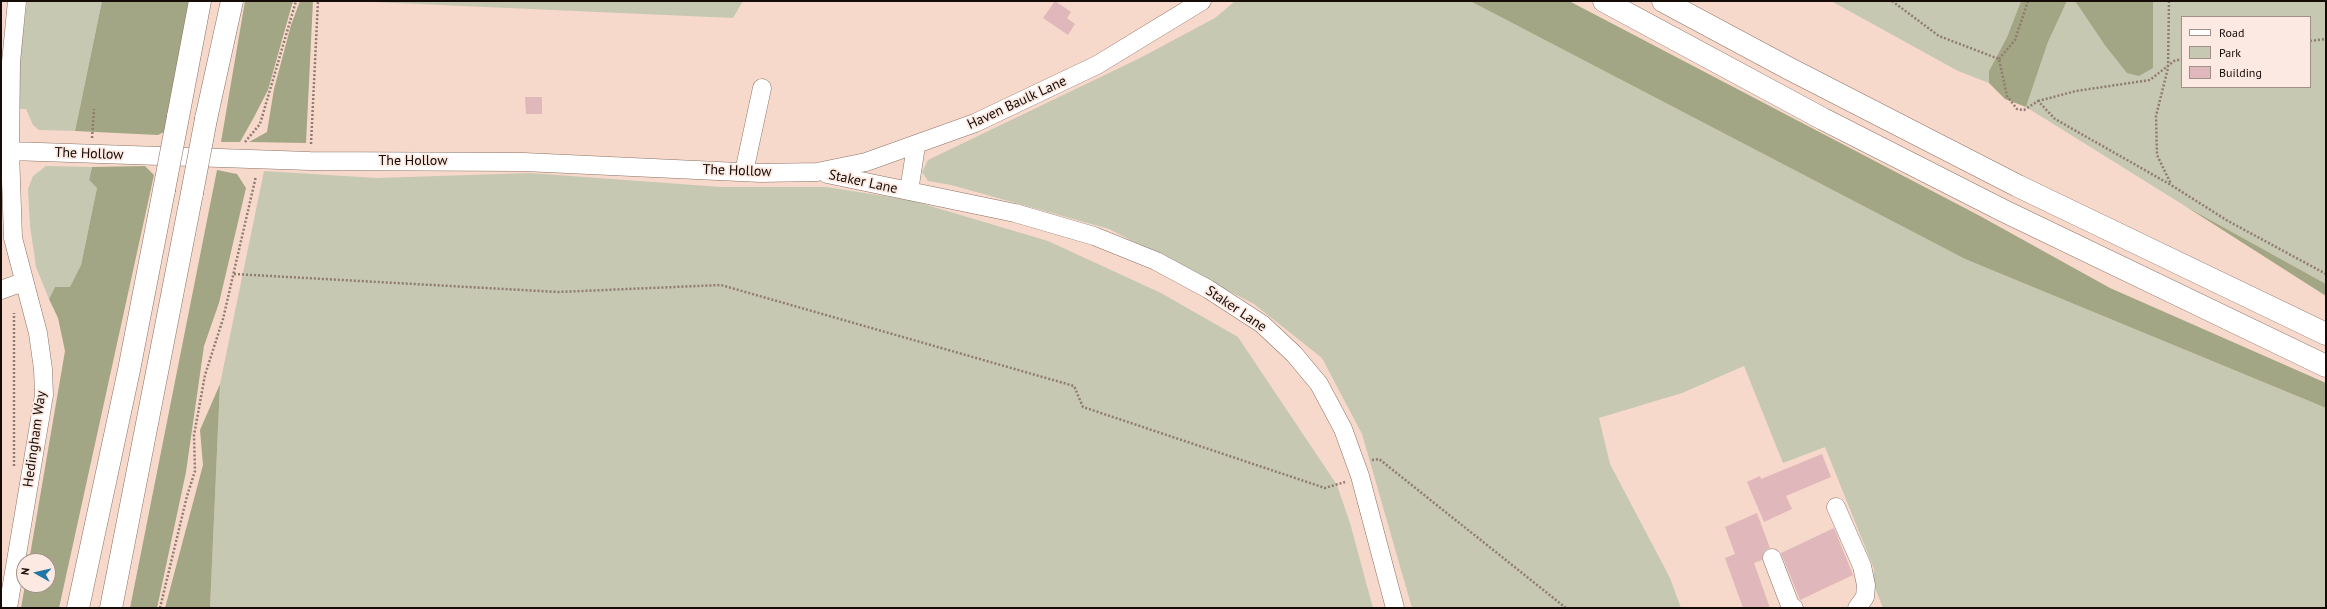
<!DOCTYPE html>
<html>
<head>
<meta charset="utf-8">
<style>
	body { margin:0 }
	#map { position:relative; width:2327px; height:609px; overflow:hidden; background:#f7d9cb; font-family:"PT Sans",sans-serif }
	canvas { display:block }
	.frame { position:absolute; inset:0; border:2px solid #150b07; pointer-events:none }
	.legend { position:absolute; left:2181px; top:16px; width:130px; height:72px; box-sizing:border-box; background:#fce9e1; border:1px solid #a0908a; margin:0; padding:5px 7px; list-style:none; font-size:12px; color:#150b07 }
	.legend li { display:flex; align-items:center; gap:8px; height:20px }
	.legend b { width:20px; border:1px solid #a0908a }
	.north { position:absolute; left:16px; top:553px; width:40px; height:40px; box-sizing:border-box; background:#fce9e1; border:1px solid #a0908a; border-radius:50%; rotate:278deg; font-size:11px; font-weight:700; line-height:16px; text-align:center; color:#150b07 }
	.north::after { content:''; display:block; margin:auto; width:14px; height:18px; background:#2076a6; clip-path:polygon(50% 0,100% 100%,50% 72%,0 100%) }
</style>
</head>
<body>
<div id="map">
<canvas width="2327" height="609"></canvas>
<div class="frame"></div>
<ul class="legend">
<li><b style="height:5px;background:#fff"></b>Road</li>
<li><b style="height:11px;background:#c6c8b2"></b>Park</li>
<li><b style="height:11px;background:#e0b7ba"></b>Building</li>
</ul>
<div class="north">N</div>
</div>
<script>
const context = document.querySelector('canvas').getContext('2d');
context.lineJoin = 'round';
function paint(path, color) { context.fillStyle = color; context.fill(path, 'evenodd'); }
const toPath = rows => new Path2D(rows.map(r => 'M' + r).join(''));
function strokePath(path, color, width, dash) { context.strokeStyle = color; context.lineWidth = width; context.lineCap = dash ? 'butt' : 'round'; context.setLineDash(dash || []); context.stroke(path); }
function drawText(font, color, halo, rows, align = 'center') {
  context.font = font + ' "PT Sans",sans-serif'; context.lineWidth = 3.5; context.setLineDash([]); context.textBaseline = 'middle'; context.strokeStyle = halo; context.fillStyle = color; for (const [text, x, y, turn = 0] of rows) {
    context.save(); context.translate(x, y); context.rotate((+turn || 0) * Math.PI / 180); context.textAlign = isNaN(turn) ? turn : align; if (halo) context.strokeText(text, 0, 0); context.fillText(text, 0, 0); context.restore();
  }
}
paint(toPath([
	[27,1,102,1,75,131,39,130,33,125,26,109,18,109,20,58],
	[350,1,743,1,733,18],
	[1235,1,1470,1,1965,259,2326,408,2326,608,1883,608,1873,583,1874,569,1825,447,1783,463,1744,366,1682,393,1599,418,1610,464,1670,578,1681,608,1412,608,1362,434,1322,358,1254,304,1109,229,951,185,928,181,922,172,928,160,1138,59,1215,18],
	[1831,1,2021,1,2007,37,1989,71,1989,83,1958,71],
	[2067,1,2075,1,2104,44,2153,37,2153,1,2326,1,2326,284,2185,206,2026,107,2048,42],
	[2182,17,2310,17,2310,87,2182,87],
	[46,166,92,167,89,180,97,188,81,265,70,288,55,287,49,299,36,267,30,226,28,189,33,176],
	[264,171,377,178,530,173,721,187,826,187,910,200,1048,241,1161,293,1238,337,1337,485,1350,523,1373,608,210,608,220,384]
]), '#c6c8b2');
paint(toPath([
	[102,1,189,1,166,131,158,135,75,131],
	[245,1,293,1,268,90,253,119,240,142,221,142],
	[300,1,313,1,306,143,249,142,267,132,274,89,291,25],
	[1470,1,1569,1,1980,216,2110,288,2326,383,2326,408,1965,259],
	[2021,1,2067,1,2048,42,2026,107,2005,99,1989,83,1989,71,2007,37],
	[2075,1,2153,1,2153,68,2139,76,2127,73,2104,44],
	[145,166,154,175,59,608,21,608,25,585,48,585,48,561,29,561,65,351,58,318,49,299,55,287,70,287,81,265,97,188,89,180,92,167],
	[217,170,237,174,246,188,219,303,204,346,186,472,157,608,130,608],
	[2185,206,2326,284,2326,296],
	[220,384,210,608,165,608,203,465,200,430]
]), '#a3a684');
paint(toPath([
	[1055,1,1071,12,1067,18,1075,24,1068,35,1043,18],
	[525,97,542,97,542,114,526,114],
	[1822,454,1831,477,1786,496,1792,509,1764,522,1747,482,1760,476,1761,479],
	[1757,513,1770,548,1764,552,1762,560,1754,563,1770,608,1743,608,1725,558,1735,554,1725,527],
	[1834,528,1853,575,1800,600,1781,553]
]), '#e0b7ba');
const minor = toPath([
	[10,151,310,161,524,162,761,173,817,172,866,162,975,123,1097,65,1202,1],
	[744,172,762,88],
	[827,174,1015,213,1094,236,1156,261,1208,289,1262,324,1294,354,1319,384,1343,429,1360,476,1395,608],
	[909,191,916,146],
	[1,290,23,282],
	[1836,507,1862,566,1866,585,1865,597,1857,608],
	[1772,558,1790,605,1794,608],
	[8,608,44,395,43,369,38,333,13,238,10,151,11,62,17,1]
]);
const highway = toPath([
	[1604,1,1823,119,2004,211,2326,366],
	[1663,1,1788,68,2018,186,2326,334],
	[178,117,200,1],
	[206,119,232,1],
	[78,608,129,370,164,190],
	[111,608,192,193]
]);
strokePath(minor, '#8c7265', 19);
strokePath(highway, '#8c7265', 23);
strokePath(toPath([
	[1892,1,1939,36,1999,59,2007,96,2017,109,2024,110,2038,101,2055,119,2171,185,2228,221,2326,274],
	[2169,1,2168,68,2156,116,2157,155,2171,184],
	[2310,41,2326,39],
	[1999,59,2015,40,2028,1],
	[2038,101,2076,91,2150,80,2174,61,2182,59],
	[92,138,94,109],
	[245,142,260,124,296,1],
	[311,144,318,1],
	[234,274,558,292,721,285,1074,386,1083,407,1325,488,1345,482],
	[1372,460,1379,459,1566,608],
	[14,466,14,313],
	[160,608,187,496,195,471,194,435,205,375,223,319,256,176]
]), '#8f7b71', 2.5, [2, 2]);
strokePath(minor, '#fff', 18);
strokePath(highway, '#fff', 22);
const highwayBridge = toPath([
	[164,190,178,117],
	[192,193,206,119]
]);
strokePath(highwayBridge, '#8c7265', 23, []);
strokePath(highwayBridge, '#fff', 22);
drawText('14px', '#150b07', '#fce9e1', [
	["Haven Baulk Lane",1017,103,-25],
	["The Hollow",89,154,2],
	["The Hollow",413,161],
	["The Hollow",737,171,2],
	["Staker Lane",863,182,12],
	["Staker Lane",1236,309,34],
	["Hedingham Way",35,439,-82]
]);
</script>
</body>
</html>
